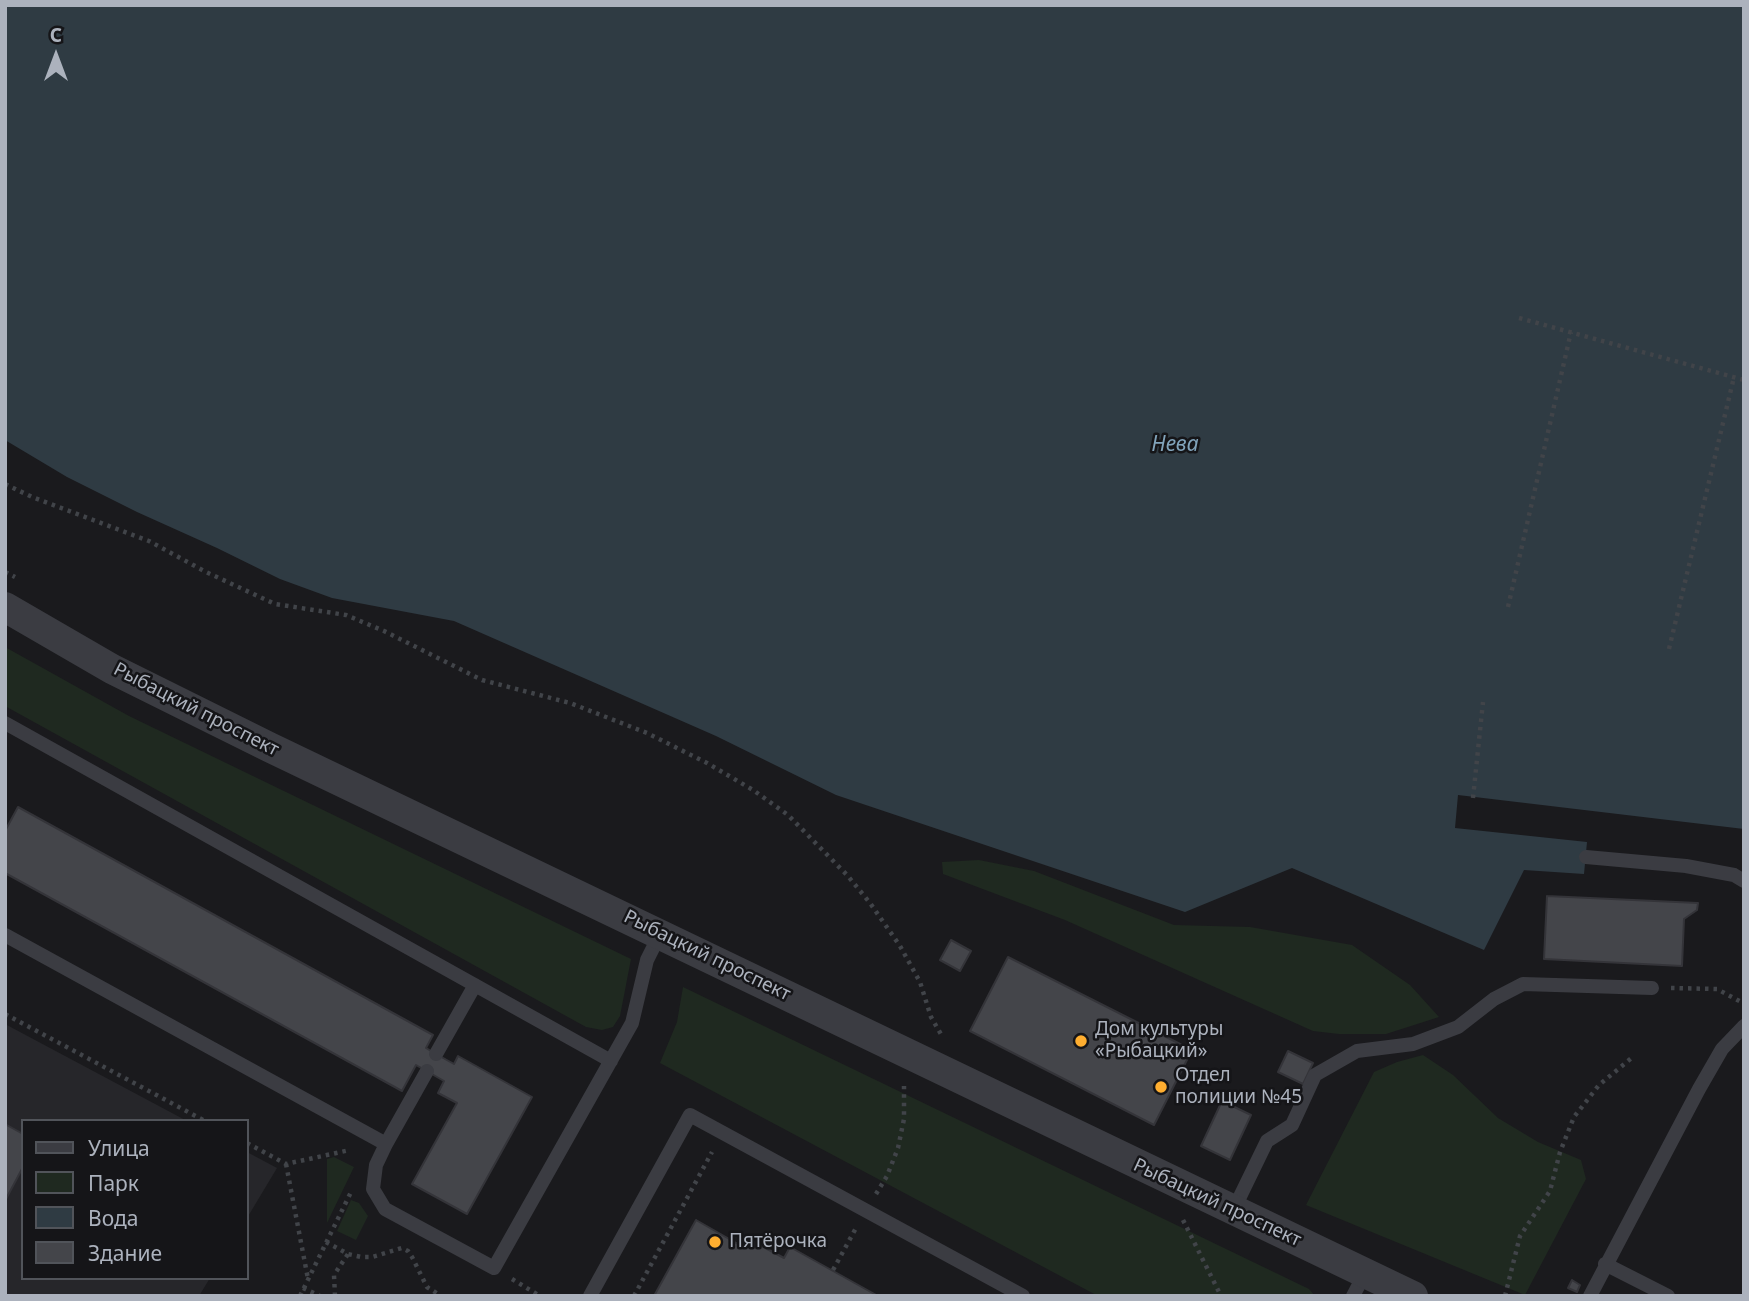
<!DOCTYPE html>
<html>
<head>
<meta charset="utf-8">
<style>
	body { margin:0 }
	#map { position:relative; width:1749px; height:1301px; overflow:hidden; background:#1a1a1d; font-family:"Noto Sans",sans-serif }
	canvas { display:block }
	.frame { position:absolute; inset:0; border:7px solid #acb2bd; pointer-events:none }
	.legend { position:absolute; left:21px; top:1119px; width:228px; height:161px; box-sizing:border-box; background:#151518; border:2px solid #51545a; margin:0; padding:9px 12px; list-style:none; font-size:21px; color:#acb2bd }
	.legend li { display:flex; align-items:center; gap:14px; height:35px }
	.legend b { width:35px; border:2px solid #51545a }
	.north { position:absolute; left:21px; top:21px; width:70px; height:70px; -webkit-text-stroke:5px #151518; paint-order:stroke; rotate:0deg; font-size:19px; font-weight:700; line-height:28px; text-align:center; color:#acb2bd }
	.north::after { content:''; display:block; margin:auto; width:24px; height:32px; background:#acb2bd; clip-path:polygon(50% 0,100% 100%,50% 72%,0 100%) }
</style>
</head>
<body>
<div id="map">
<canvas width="1749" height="1301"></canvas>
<div class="frame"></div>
<ul class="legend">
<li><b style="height:9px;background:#3b3c42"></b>Улица</li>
<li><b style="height:19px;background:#1f2920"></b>Парк</li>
<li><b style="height:19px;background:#2f3b43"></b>Вода</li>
<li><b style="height:19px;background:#44454a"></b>Здание</li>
</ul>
<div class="north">С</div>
</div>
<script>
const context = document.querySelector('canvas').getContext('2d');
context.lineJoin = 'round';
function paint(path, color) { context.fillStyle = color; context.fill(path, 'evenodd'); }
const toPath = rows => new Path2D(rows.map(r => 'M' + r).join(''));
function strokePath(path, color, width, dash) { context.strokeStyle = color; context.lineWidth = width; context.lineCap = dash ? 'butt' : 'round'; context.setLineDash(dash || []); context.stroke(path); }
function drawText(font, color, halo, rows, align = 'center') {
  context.font = font + ' "Noto Sans",sans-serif'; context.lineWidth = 5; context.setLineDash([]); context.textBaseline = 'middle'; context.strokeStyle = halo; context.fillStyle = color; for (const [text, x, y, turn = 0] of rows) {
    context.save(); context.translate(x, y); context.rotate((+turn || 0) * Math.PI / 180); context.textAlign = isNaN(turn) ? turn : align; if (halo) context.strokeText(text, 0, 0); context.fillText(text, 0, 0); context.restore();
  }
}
paint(toPath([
	[5,1024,187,1121,23,1121,23,1278,210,1278,199,1296,5,1296],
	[247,1152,277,1168,247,1218]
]), '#26262a');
paint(toPath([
	[5,647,129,716,631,959,620,1016,613,1027,602,1030,586,1027,5,706],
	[979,860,1034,871,1174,925,1250,927,1352,945,1410,985,1439,1017,1386,1034,1339,1034,1313,1031,1065,920,943,874,942,862],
	[683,987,1309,1289,1315,1296,1098,1296,660,1063,677,1022],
	[1423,1055,1453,1075,1498,1118,1538,1142,1581,1160,1586,1179,1525,1295,1306,1205,1374,1072,1397,1062],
	[334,1157,354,1167,327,1223,327,1159],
	[351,1200,359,1203,368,1216,356,1240,337,1231]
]), '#1f2920');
paint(toPath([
	[5,5,1744,5,1744,829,1458,795,1455,828,1587,842,1584,874,1524,870,1484,950,1292,868,1185,912,836,795,716,736,454,621,332,598,280,579,217,548,137,512,67,477,5,440]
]), '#2f3b43');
const building = toPath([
	[18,807,433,1035,426,1048,436,1054,454,1064,458,1056,532,1097,467,1214,412,1184,457,1103,438,1093,444,1081,416,1065,402,1091,5,873,5,831,18,807],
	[1547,896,1698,903,1697,910,1684,919,1682,966,1544,959,1547,896],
	[951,940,971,951,960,971,940,960,951,940],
	[1008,957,1192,1050,1154,1125,970,1031,1008,957],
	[1288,1051,1313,1063,1303,1084,1278,1072,1288,1051],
	[1222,1101,1251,1115,1230,1160,1201,1146,1222,1101],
	[5,1124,23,1134,23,1167,6,1199,5,1124],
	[696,1220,738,1244,743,1236,784,1258,790,1247,878,1296,654,1296,696,1220],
	[1572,1280,1580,1285,1577,1292,1568,1288,1572,1280]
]);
paint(building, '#44454a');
strokePath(building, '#343439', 2);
strokePath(toPath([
	[1519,318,1744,380],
	[5,484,32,497,149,541,206,572,275,604,346,615,384,631,482,680,570,703,647,733,707,763,753,790,788,815,847,875,870,903,900,946,920,982,931,1017,942,1036],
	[5,572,15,577],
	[1508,607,1571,332],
	[1669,649,1734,377],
	[1473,798,1483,702],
	[1671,988,1717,989,1743,1003],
	[5,1014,205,1121],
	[247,1143,286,1164,350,1150],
	[286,1164,308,1279],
	[876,1194,887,1176,898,1148,904,1119,904,1086],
	[1183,1220,1221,1296],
	[326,1242,348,1254,361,1257,372,1257,402,1248,408,1251,412,1257,427,1287,441,1296],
	[833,1270,856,1228],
	[512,1279,540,1296],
	[303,1288,320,1296],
	[300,1296,352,1190],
	[335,1296,334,1275,348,1254],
	[634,1296,712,1152],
	[1505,1296,1520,1236,1550,1191,1560,1152,1574,1117,1599,1085,1634,1056]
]), '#414449', 4.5, [3.5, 5]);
strokePath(toPath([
	[5,723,611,1061],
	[1586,857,1686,866,1734,875,1744,881],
	[5,935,386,1144,376,1165,373,1189,385,1209,494,1268,632,1023,647,960,660,934],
	[436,1054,475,985],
	[386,1144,427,1071],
	[1233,1211,1267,1141,1292,1125,1315,1075,1357,1051,1413,1044,1458,1027,1494,999,1523,984,1652,988],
	[1605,1264,1668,1296],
	[590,1296,690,1115,1023,1296],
	[1353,1296,1365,1273],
	[1590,1296,1699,1089,1722,1049,1744,1026]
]), '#3b3c42', 14);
strokePath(toPath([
	[5,607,112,669,269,747,1413,1296]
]), '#3b3c42', 30);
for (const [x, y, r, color] of [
	[1081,1041,7,"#ffae30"],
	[1161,1087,7,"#ffae30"],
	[715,1242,7,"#ffae30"]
]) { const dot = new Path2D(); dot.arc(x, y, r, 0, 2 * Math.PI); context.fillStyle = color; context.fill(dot); strokePath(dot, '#151518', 2.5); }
drawText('19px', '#acb2bd', '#151518', [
	["Рыбацкий проспект",196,710,27],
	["Рыбацкий проспект",707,956,26],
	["Рыбацкий проспект",1217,1203,25]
]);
drawText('19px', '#acb2bd', '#151518', [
	["Дом культуры",1095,1030],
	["«Рыбацкий»",1095,1052],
	["Отдел",1175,1076],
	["полиции №45",1175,1098],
	["Пятёрочка",729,1242]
], 'left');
drawText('italic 21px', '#81a3ba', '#151518', [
	["Нева",1175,445]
]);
</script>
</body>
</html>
